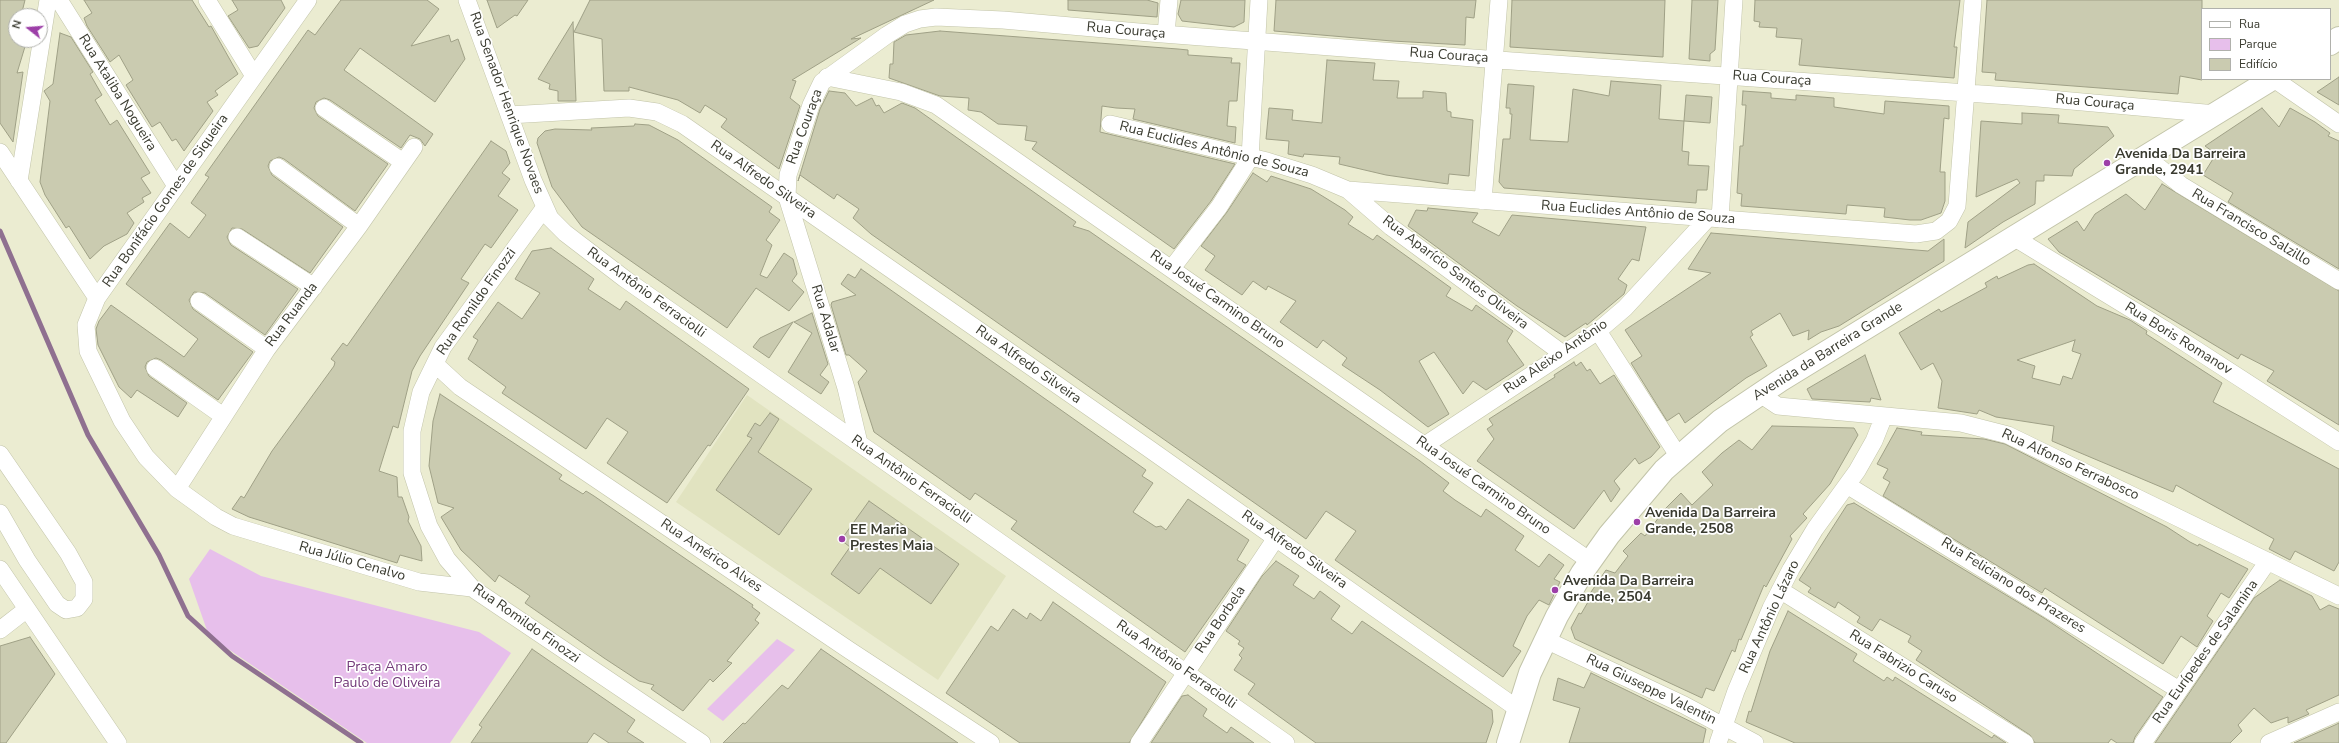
<!DOCTYPE html>
<html>
<head>
<meta charset="utf-8">
<style>
	body { margin:0 }
	#map { position:relative; width:2339px; height:743px; overflow:hidden; background:#ebecd1; font-family:"Nunito Sans",sans-serif }
	canvas { display:block }
	.legend { position:absolute; left:2201px; top:8px; width:130px; height:72px; box-sizing:border-box; background:#fff; border:1px solid #b0b1ac; margin:0; padding:5px 7px; list-style:none; font-size:12px; color:#3a3b30 }
	.legend li { display:flex; align-items:center; gap:8px; height:20px }
	.legend b { width:20px; border:1px solid #b0b1ac }
	.north { position:absolute; left:8px; top:8px; width:40px; height:40px; box-sizing:border-box; background:#fff; border:1px solid #b0b1ac; border-radius:50%; rotate:287deg; font-size:11px; font-weight:700; line-height:16px; text-align:center; color:#3a3b30 }
	.north::after { content:''; display:block; margin:auto; width:14px; height:18px; background:#9d3fa8; clip-path:polygon(50% 0,100% 100%,50% 72%,0 100%) }
</style>
</head>
<body>
<div id="map">
<canvas width="2339" height="743"></canvas>
<ul class="legend">
<li><b style="height:5px;background:#fff"></b>Rua</li>
<li><b style="height:11px;background:#e7bfeb"></b>Parque</li>
<li><b style="height:11px;background:#cacbb0"></b>Edifício</li>
</ul>
<div class="north">N</div>
</div>
<script>
const context = document.querySelector('canvas').getContext('2d');
context.lineJoin = 'round';
function paint(path, color) { context.fillStyle = color; context.fill(path, 'evenodd'); }
const toPath = rows => new Path2D(rows.map(r => 'M' + r).join(''));
function strokePath(path, color, width, dash) { context.strokeStyle = color; context.lineWidth = width; context.lineCap = dash ? 'butt' : 'round'; context.setLineDash(dash || []); context.stroke(path); }
function drawText(font, color, halo, rows, align = 'center') {
  context.font = font + ' "Nunito Sans",sans-serif'; context.lineWidth = 3.5; context.setLineDash([]); context.textBaseline = 'middle'; context.strokeStyle = halo; context.fillStyle = color; for (const [text, x, y, turn = 0] of rows) {
    context.save(); context.translate(x, y); context.rotate((+turn || 0) * Math.PI / 180); context.textAlign = isNaN(turn) ? turn : align; if (halo) context.strokeText(text, 0, 0); context.fillText(text, 0, 0); context.restore();
  }
}
paint(toPath([
	[747,395,1006,576,938,680,676,502]
]), '#e1e3c0');
paint(toPath([
	[210,549,261,576,479,632,511,653,450,743,367,743,209,636,189,579],
	[777,639,795,650,723,721,707,709]
]), '#e7bfeb');
strokePath(toPath([
	[0,231,88,435,159,555,188,616,232,656,361,743]
]), '#8f7090', 5);
const building = toPath([
	[0,0,25,0,21,16,16,16,16,40,27,40,17,73,23,72,13,142,0,123,0,0],
	[84,0,192,0,209,27,211,26,238,74,215,91,218,95,207,102,213,111,184,151,176,139,172,141,160,122,152,127,126,85,133,80,119,55,110,62,87,26,84,18,92,13,84,0],
	[232,0,281,0,285,8,258,46,249,48,228,16,238,10,232,0],
	[341,0,427,0,439,9,411,46,449,35,451,42,458,39,465,59,435,102,360,48,344,70,433,134,425,146,420,139,410,135,401,148,330,100,324,98,316,102,314,108,318,116,388,164,355,211,284,159,279,157,270,161,268,166,272,175,343,227,310,273,242,229,232,228,227,237,231,245,298,289,265,335,205,293,194,292,189,300,193,309,253,352,218,400,161,360,156,358,147,362,145,367,149,376,187,403,178,417,137,390,131,398,119,387,98,345,96,329,99,321,111,305,184,357,198,339,126,284,170,223,189,238,206,215,191,203,209,177,205,175,308,30,315,35,341,0],
	[487,0,528,0,517,16,515,15,497,28,487,0],
	[590,0,934,0,851,39,861,38,792,80,796,81,790,98,800,106,779,169,721,127,727,119,705,105,700,113,678,100,629,87,629,91,604,91,602,39,574,32,590,0],
	[1068,0,1147,0,1158,3,1157,17,1068,10,1068,0],
	[1181,0,1245,0,1244,22,1234,27,1182,21,1178,14,1181,0],
	[1276,0,1476,0,1474,18,1466,17,1465,45,1392,41,1274,31,1276,0],
	[1512,0,1665,0,1663,57,1510,47,1512,0],
	[1692,0,1718,0,1715,50,1710,54,1710,61,1689,59,1692,0],
	[1755,0,1960,0,1954,47,1957,47,1954,78,1799,65,1802,39,1776,37,1777,28,1759,27,1760,22,1754,21,1755,0],
	[1987,0,2202,0,2202,80,2180,76,2178,94,1995,80,1996,73,1982,72,1987,0],
	[573,22,576,101,558,101,558,91,549,89,550,84,538,79,573,22],
	[940,31,1178,49,1188,50,1188,55,1232,58,1231,63,1240,63,1237,101,1229,101,1227,126,1236,127,1235,143,1133,119,1135,109,1116,108,1102,106,1100,132,1235,164,1211,201,1174,249,1032,149,1037,142,1025,140,1027,126,998,124,981,112,968,110,969,98,940,96,889,78,890,64,893,64,894,42,906,35,940,31],
	[60,33,71,37,93,72,90,74,102,95,95,100,110,125,117,120,150,173,141,178,151,193,142,198,144,202,127,213,134,223,127,234,104,246,90,259,69,226,66,228,45,195,40,182,50,101,44,91,53,84,60,33],
	[1327,60,1375,63,1373,80,1399,81,1397,98,1423,98,1423,91,1446,93,1447,111,1451,112,1451,117,1473,120,1469,176,1449,174,1448,184,1386,175,1339,164,1340,157,1304,154,1303,157,1288,154,1289,141,1266,139,1269,108,1293,110,1292,120,1322,123,1327,60],
	[2339,77,2339,105,2317,92,2339,77],
	[1611,81,1661,85,1659,119,1684,121,1686,95,1712,97,1710,123,1684,121,1682,151,1689,152,1688,165,1709,166,1707,190,1697,190,1696,203,1504,188,1499,182,1503,139,1510,139,1512,114,1510,114,1510,108,1506,108,1508,84,1534,86,1530,140,1568,142,1573,89,1609,96,1611,81],
	[829,91,845,93,856,106,872,98,876,106,879,105,884,113,902,103,915,108,1076,222,1073,226,1089,231,1420,461,1449,483,1443,491,1455,500,1481,517,1486,509,1524,536,1515,550,1539,567,1549,554,1564,565,1554,579,1560,582,1549,605,1539,600,1527,616,1513,646,1521,651,1503,677,1335,560,1356,531,1326,511,1306,539,871,234,853,218,859,209,837,194,834,199,800,175,798,181,820,109,829,91],
	[1743,91,1771,93,1771,98,1796,100,1796,95,1834,98,1834,107,1884,114,1885,101,1949,106,1949,119,1944,118,1940,172,1945,172,1945,201,1941,213,1921,220,1910,220,1884,217,1885,208,1847,205,1846,214,1741,206,1742,194,1737,193,1740,146,1743,146,1746,105,1742,105,1743,91],
	[2262,108,2279,127,2290,108,2315,122,2330,133,2328,136,2339,141,2339,269,2228,202,2233,193,2203,175,2216,154,2205,146,2262,108],
	[2022,113,2059,115,2058,123,2108,127,2114,136,2074,169,2072,176,2044,175,2044,181,2036,181,2035,204,2003,222,1965,248,1968,222,2020,183,2017,179,1976,197,1981,121,2022,124,2022,113],
	[635,124,649,125,678,140,772,207,769,212,780,220,766,240,772,245,760,275,767,278,784,253,793,259,797,274,792,281,804,292,789,311,756,288,727,328,582,227,552,187,537,143,538,138,545,131,555,129,592,130,591,128,634,126,635,124],
	[491,141,506,151,510,163,502,173,510,179,498,196,518,210,491,248,485,244,461,279,469,283,420,356,412,371,398,428,393,426,379,471,397,477,398,497,402,497,409,517,408,521,421,546,422,561,400,555,397,563,249,517,232,509,241,496,244,498,272,451,334,366,335,362,331,359,343,343,347,346,491,141],
	[1253,173,1267,182,1271,176,1311,189,1345,210,1353,217,1348,224,1373,240,1377,235,1451,288,1446,296,1472,311,1476,305,1513,331,1507,341,1524,365,1486,390,1473,381,1463,394,1434,352,1419,361,1449,414,1428,427,1380,390,1342,365,1347,358,1323,340,1317,348,1280,322,1296,301,1268,286,1266,290,1253,281,1242,295,1205,270,1215,256,1201,246,1227,212,1253,173],
	[2162,184,2339,291,2339,425,2267,381,2274,371,2241,354,2238,359,2059,252,2048,239,2077,221,2084,231,2095,214,2126,194,2145,210,2162,184],
	[1428,208,1478,213,1472,222,1499,236,1512,215,1646,227,1639,261,1632,259,1618,279,1627,285,1624,294,1587,325,1586,323,1565,337,1517,306,1408,226,1416,210,1427,211,1428,208],
	[1711,233,1928,251,1944,239,1944,261,1839,326,1821,332,1808,340,1809,330,1793,336,1780,313,1751,331,1753,335,1750,337,1767,366,1746,378,1685,423,1679,413,1667,421,1631,363,1642,356,1625,330,1711,273,1688,269,1711,233],
	[551,248,594,279,588,289,620,310,626,301,749,389,710,446,708,445,667,503,607,463,628,432,607,418,586,449,502,393,506,387,468,359,478,340,473,337,498,302,522,319,540,293,515,279,532,251,551,248],
	[2034,264,2097,306,2130,320,2147,331,2146,334,2222,383,2213,402,2339,469,2339,562,2334,571,2295,551,2290,560,2269,549,2274,539,2176,485,2173,492,2052,441,2054,426,1996,417,1979,410,1977,414,1938,408,1942,381,1933,363,1921,370,1899,333,1939,309,1941,312,1987,287,1985,283,1997,276,1998,279,2028,265,2034,264],
	[2075,340,2072,351,2081,354,2072,379,2063,376,2060,385,2032,378,2035,366,2017,360,2075,340],
	[861,269,1146,470,1142,476,1153,483,1133,512,1156,527,1161,526,1166,530,1188,499,1249,540,1237,560,1246,565,1185,652,1011,529,1017,521,1015,520,975,493,970,500,874,432,858,382,867,371,849,355,846,355,831,305,832,302,856,295,841,284,848,274,855,278,861,269],
	[812,313,828,364,820,375,829,382,821,394,788,372,812,333,794,322,812,313],
	[793,322,769,358,753,347,760,338,793,322],
	[1865,355,1881,400,1871,398,1870,402,1812,399,1807,389,1865,355],
	[1574,362,1576,366,1581,362,1587,371,1590,369,1600,384,1614,375,1660,447,1651,457,1639,464,1635,458,1614,481,1620,489,1611,502,1604,490,1574,529,1477,461,1494,439,1487,429,1493,425,1489,419,1555,377,1554,375,1574,362],
	[440,394,562,475,559,479,583,494,586,491,594,496,753,605,752,607,760,613,755,620,759,623,727,661,732,663,713,682,710,679,683,711,651,689,654,685,639,681,604,658,525,603,530,596,499,575,495,582,461,550,441,517,454,508,438,503,429,466,433,421,440,394],
	[770,413,779,419,758,452,812,489,779,535,716,490,752,438,747,436,755,423,760,426,770,413],
	[1772,426,1854,428,1858,435,1830,484,1803,514,1807,518,1790,536,1792,539,1766,587,1764,585,1741,640,1739,639,1735,652,1732,650,1714,691,1706,688,1702,698,1575,639,1571,628,1579,613,1581,614,1588,602,1591,592,1606,570,1615,573,1628,556,1623,551,1641,533,1645,536,1665,509,1681,493,1692,505,1713,485,1702,472,1722,453,1739,440,1752,450,1772,426],
	[1897,428,1922,432,1921,435,1984,439,2005,444,2167,527,2190,542,2198,546,2199,544,2248,569,2229,598,2221,593,2207,616,2213,621,2197,647,2181,636,2163,664,2045,588,2042,593,1883,496,1890,482,1883,478,1888,469,1877,464,1897,428],
	[869,501,959,564,931,604,880,568,859,594,831,574,850,547,841,540,869,501],
	[1854,503,2044,618,2163,697,2135,737,2133,743,2117,743,2111,739,2108,743,2035,743,2030,735,1916,660,1922,651,1908,642,1911,636,1880,619,1872,631,1857,622,1860,617,1838,602,1835,608,1808,592,1811,588,1799,580,1847,505,1854,503],
	[1276,561,1299,576,1293,585,1314,599,1320,591,1340,606,1331,619,1352,634,1362,621,1492,710,1493,722,1486,743,1316,743,1248,694,1255,684,1234,670,1242,658,1239,655,1244,648,1238,644,1240,641,1226,631,1262,576,1276,561],
	[2280,580,2312,596,2320,610,2329,605,2339,609,2339,695,2306,710,2309,714,2288,723,2288,717,2271,723,2254,708,2238,725,2242,731,2230,743,2155,743,2254,598,2280,580],
	[1053,602,1166,682,1129,743,1020,743,946,693,991,626,998,631,1013,609,1027,619,1030,613,1041,621,1053,602],
	[1788,611,1857,654,1853,661,1884,681,1887,677,1893,681,1895,677,1992,738,1994,735,2006,743,1795,743,1746,722,1749,711,1751,712,1770,651,1788,611],
	[30,637,55,674,6,743,0,743,0,646,30,637],
	[532,649,635,720,627,732,644,743,609,743,594,733,587,743,471,743,482,727,479,725,532,649],
	[821,649,926,721,958,743,723,743,743,723,745,724,782,685,788,689,821,649],
	[1591,673,1706,729,1703,743,1569,743,1580,708,1553,700,1558,678,1584,688,1591,673],
	[1188,695,1207,709,1203,716,1227,733,1231,727,1254,743,1151,743,1182,696,1188,695],
	[2339,723,2339,743,2294,743,2335,725,2339,723]
]);
paint(building, '#cacbb0');
strokePath(building, '#9fa086', 1);
const minor = toPath([
	[59,0,176,186],
	[207,0,254,76],
	[308,0,97,298,86,325,88,351,122,421,146,457,177,489,216,517,233,526,419,582,472,588],
	[467,0,533,180,550,218,565,233,625,279,1286,743],
	[1166,34,1169,0],
	[827,77,901,92,936,105,1590,561],
	[2274,79,2339,124],
	[324,108,403,162],
	[509,115,629,108,657,112,682,124,1148,448,1518,709],
	[1110,124,1267,161,1312,175,1348,190,1916,234,1936,231,1949,221,1957,206,1973,0],
	[0,152,97,298],
	[2146,157,2181,185,2339,281],
	[278,167,359,226],
	[19,181,48,0],
	[1348,190,1391,227,1563,354],
	[1483,201,1499,0],
	[545,207,443,347,421,392,412,431,412,473,429,526,447,559,472,588,702,743],
	[1720,219,1734,0],
	[237,237,314,287],
	[2015,238,2164,329,2339,442],
	[1172,268,1219,207,1250,158,1259,0],
	[199,301,267,349],
	[1598,331,1679,457],
	[435,364,460,387,849,650,991,743],
	[155,368,223,416],
	[1760,394,1778,406,1961,423,2008,435,2339,596],
	[859,443,846,388,787,197,788,175,811,105,822,82,887,35,905,24,920,19,936,17,1003,20,1150,33,1512,61,2038,98,2216,114],
	[1425,445,1598,331,1625,308,1708,218],
	[0,454,68,553,84,582,84,599,77,608,66,610,57,604,27,560,0,513],
	[1847,485,2179,690],
	[177,489,267,349,359,226,414,147],
	[0,569,118,743],
	[1780,590,2025,743],
	[0,630,27,609],
	[1546,640,1684,705,1755,743],
	[1139,743,1276,538],
	[1718,743,1736,691,1771,608,1791,569,1815,529,1857,471,1874,441,1884,416],
	[2143,743,2268,561],
	[2269,743,2339,712]
]);
const major = toPath([
	[2330,44,2339,38],
	[1508,743,1530,673,1557,616,1582,573,1609,535,1664,470,1720,421,1781,380,2272,79]
]);
strokePath(minor, '#c2c4a9', 18);
strokePath(major, '#c2c4a9', 24);
strokePath(minor, '#fff', 17);
strokePath(major, '#fff', 22);
for (const [x, y, r, color] of [
	[2107,163,4,"#9d3fa8"],
	[1637,522,4,"#9d3fa8"],
	[842,539,4,"#9d3fa8"],
	[1555,590,4,"#9d3fa8"]
]) { const dot = new Path2D(); dot.arc(x, y, r, 0, 2 * Math.PI); context.fillStyle = color; context.fill(dot); strokePath(dot, '#fff', 1.5); }
drawText('14px', '#3a3b30', '#fff', [
	["Rua Couraça",1126,31,5],
	["Rua Couraça",1449,56,4],
	["Rua Couraça",1772,79,4],
	["Rua Ataliba Nogueira",117,93,58],
	["Rua Senador Henrique Novaes",506,103,70],
	["Rua Couraça",2095,103,5],
	["Rua Couraça",805,127,-70],
	["Rua Euclides Antônio de Souza",1214,150,14],
	["Rua Alfredo Silveira",763,180,35],
	["Rua Bonifácio Gomes de Siqueira",166,201,-55],
	["Rua Euclides Antônio de Souza",1638,213,4],
	["Rua Francisco Salzillo",2251,228,31],
	["Rua Aparício Santos Oliveira",1455,273,37],
	["Rua Antônio Ferraciolli",646,293,36],
	["Rua Josué Carmino Bruno",1217,300,35],
	["Rua Romildo Finozzi",477,302,-55],
	["Rua Ruanda",292,315,-53],
	["Rua Adalar",825,319,73],
	["Rua Boris Romanov",2178,339,32],
	["Avenida da Barreira Grande",1828,352,-32],
	["Rua Aleixo Antônio",1556,357,-34],
	["Rua Alfredo Silveira",1028,365,35],
	["Rua Alfonso Ferrabosco",2070,465,25],
	["Rua Antônio Ferraciolli",911,480,35],
	["Rua Josué Carmino Bruno",1483,486,35],
	["Rua Alfredo Silveira",1294,550,35],
	["Rua Américo Alves",711,556,34],
	["Rua Júlio Cenalvo",352,562,16],
	["Rua Feliciano dos Prazeres",2013,586,32],
	["Rua Antônio Lázaro",1770,617,-65],
	["Rua Borbela",1221,620,-56],
	["Rua Romildo Finozzi",526,624,35],
	["Rua Eurípedes de Salamina",2206,652,-55],
	["Rua Antônio Ferraciolli",1176,665,35],
	["Rua Fabrizio Caruso",1903,667,32],
	["Rua Giuseppe Valentin",1651,690,26]
]);
drawText('bold 14px', '#3a3b30', '#fff', [
	["Avenida Da Barreira",2115,155],
	["Grande, 2941",2115,171],
	["Avenida Da Barreira",1645,514],
	["Grande, 2508",1645,530],
	["EE Maria",850,531],
	["Prestes Maia",850,547],
	["Avenida Da Barreira",1563,582],
	["Grande, 2504",1563,598]
], 'left');
drawText('14px', '#733979', '#fff', [
	["Praça Amaro",387,668],
	["Paulo de Oliveira",387,684]
]);
</script>
</body>
</html>
